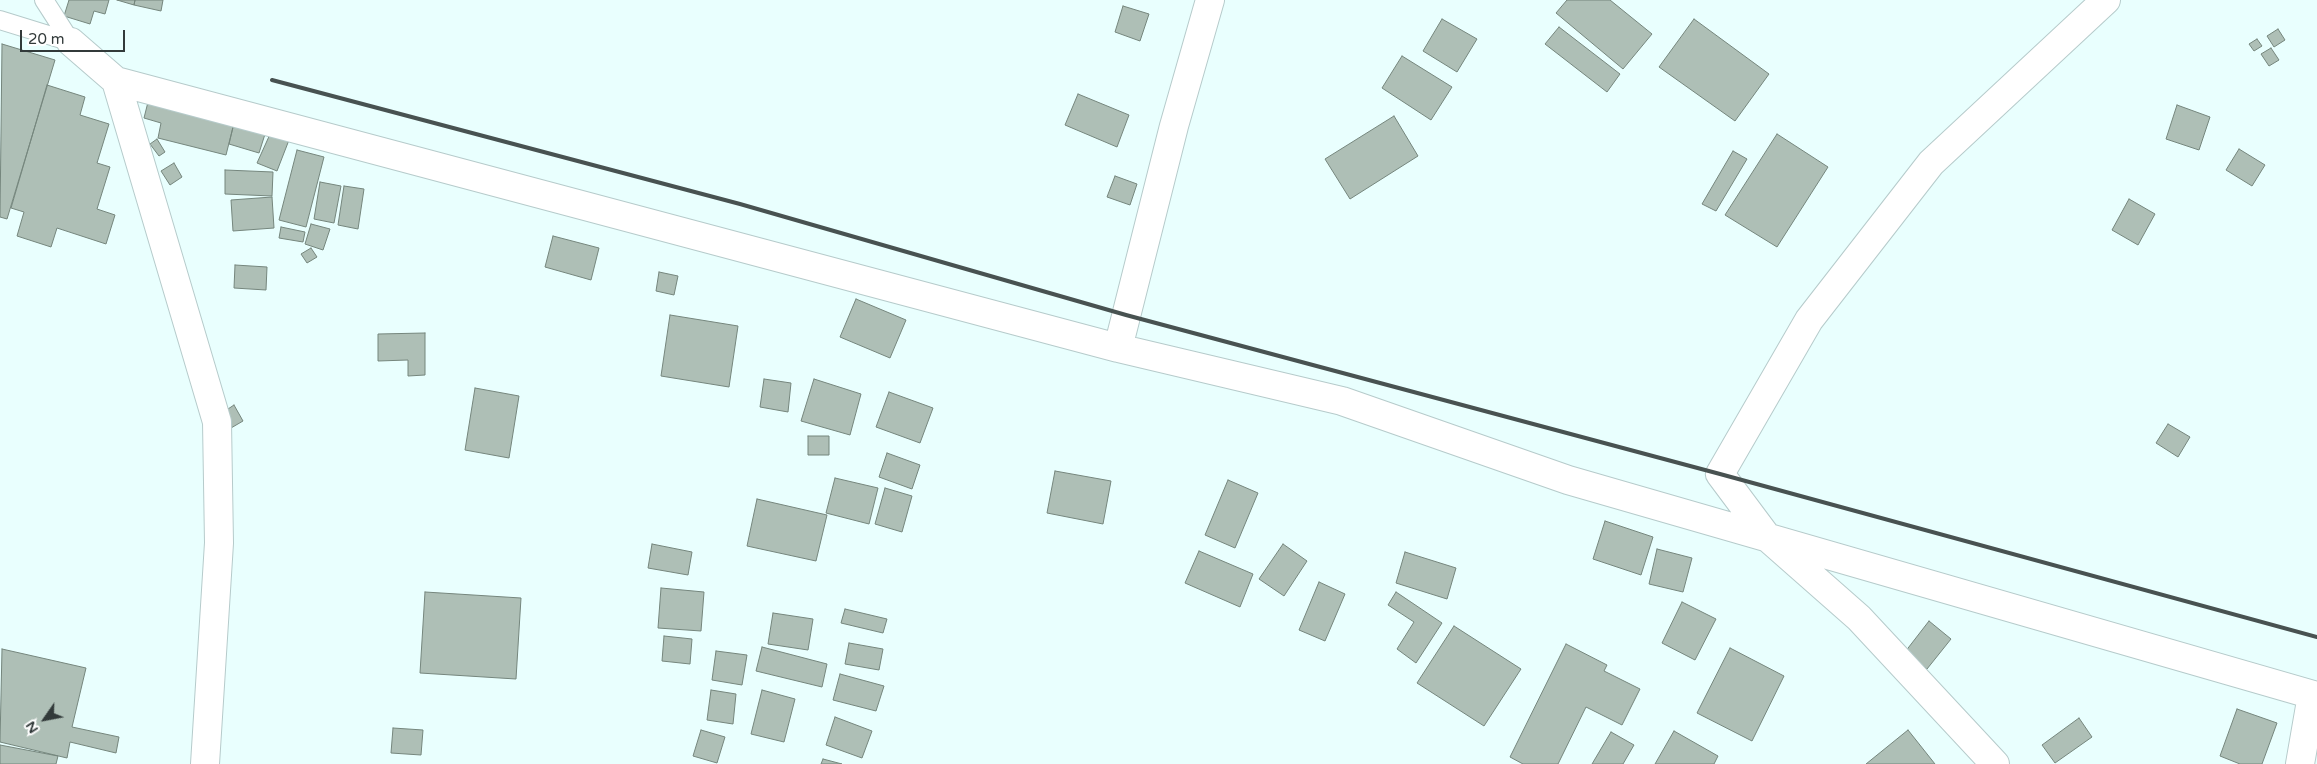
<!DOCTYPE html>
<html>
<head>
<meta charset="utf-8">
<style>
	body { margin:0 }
	#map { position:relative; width:2317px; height:764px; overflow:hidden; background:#e9fffe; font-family:"Varela Round",sans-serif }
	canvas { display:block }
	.north { position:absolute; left:20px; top:694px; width:50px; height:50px; -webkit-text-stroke:4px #fff; paint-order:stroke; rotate:237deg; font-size:14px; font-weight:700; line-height:20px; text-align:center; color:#323a3a }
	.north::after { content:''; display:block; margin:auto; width:18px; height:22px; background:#323a3a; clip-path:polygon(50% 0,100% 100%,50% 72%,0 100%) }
	.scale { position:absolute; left:20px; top:30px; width:105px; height:22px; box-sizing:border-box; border:2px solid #323a3a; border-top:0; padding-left:6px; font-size:15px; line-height:18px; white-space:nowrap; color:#323a3a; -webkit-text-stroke:4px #fff; paint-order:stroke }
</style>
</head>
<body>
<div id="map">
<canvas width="2317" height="764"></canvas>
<div class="north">N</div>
<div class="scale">20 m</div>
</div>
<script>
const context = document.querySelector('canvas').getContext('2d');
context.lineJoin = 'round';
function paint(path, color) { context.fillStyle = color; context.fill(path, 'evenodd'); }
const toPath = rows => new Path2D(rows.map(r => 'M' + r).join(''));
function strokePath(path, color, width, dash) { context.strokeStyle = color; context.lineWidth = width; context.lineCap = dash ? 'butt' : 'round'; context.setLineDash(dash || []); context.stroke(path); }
const building = toPath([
	[69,0,109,0,105,14,94,11,90,24,64,16,69,0],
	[117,0,135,0,134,5,117,0],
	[135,0,163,0,161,11,134,5,135,0],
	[1567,0,1610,0,1652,34,1623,69,1556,13,1567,0],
	[1123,6,1149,14,1140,41,1115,32,1123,6],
	[1442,19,1477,39,1457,72,1423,51,1442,19],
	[1694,19,1769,74,1735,121,1659,67,1694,19],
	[1559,27,1620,74,1607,92,1545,44,1559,27],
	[2278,29,2285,40,2274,47,2267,36,2278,29],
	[2257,39,2262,46,2254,51,2249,44,2257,39],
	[2,44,55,60,7,219,0,217,2,44],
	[2271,48,2279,60,2269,66,2261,54,2271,48],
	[1402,56,1452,87,1431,120,1382,88,1402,56],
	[47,85,85,97,80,115,109,124,97,163,110,167,97,209,115,215,106,244,57,228,51,247,17,236,24,212,11,208,47,85],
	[1078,94,1129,115,1117,147,1065,125,1078,94],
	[148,102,234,123,226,155,158,138,161,123,144,118,148,102],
	[2177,105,2210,117,2199,150,2166,139,2177,105],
	[1394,116,1418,156,1350,199,1325,159,1394,116],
	[234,123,266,131,259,153,229,144,234,123],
	[271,132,289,140,277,171,257,163,271,132],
	[1777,134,1828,167,1777,247,1725,215,1777,134],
	[157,139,165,152,159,156,150,144,157,139],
	[2239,149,2265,165,2252,186,2226,170,2239,149],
	[297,150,324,157,306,227,279,220,297,150],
	[1733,151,1747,159,1716,211,1702,204,1733,151],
	[174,163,182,177,170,185,161,171,174,163],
	[225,170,273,172,272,196,225,194,225,170],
	[1115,176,1137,184,1130,205,1107,197,1115,176],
	[320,182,341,186,334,223,314,219,320,182],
	[344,186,364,189,358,229,338,225,344,186],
	[272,197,274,228,233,231,231,200,272,197],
	[2129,199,2155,214,2138,245,2112,230,2129,199],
	[311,224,330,229,323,250,305,244,311,224],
	[281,227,305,232,303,242,279,238,281,227],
	[553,236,599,248,591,280,545,267,553,236],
	[311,248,317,257,307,263,301,254,311,248],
	[235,265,267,267,266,290,234,288,235,265],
	[659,272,678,276,674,295,656,291,659,272],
	[856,299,906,320,890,358,840,337,856,299],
	[670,315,738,326,729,387,661,376,670,315],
	[425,333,425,375,408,376,408,360,378,361,378,334,425,333],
	[764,379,791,383,788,412,760,407,764,379],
	[814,379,861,394,850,435,801,421,814,379],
	[475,388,519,396,509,458,465,450,475,388],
	[889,392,933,408,920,443,876,427,889,392],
	[234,405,243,421,231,428,222,413,234,405],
	[2168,424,2190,437,2178,457,2156,443,2168,424],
	[808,436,829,436,829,455,808,455,808,436],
	[887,453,920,465,912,489,879,477,887,453],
	[1055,471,1111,481,1103,524,1047,513,1055,471],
	[835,478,878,488,869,524,826,513,835,478],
	[1228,480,1258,493,1235,548,1205,535,1228,480],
	[885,488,912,496,902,532,875,524,885,488],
	[757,499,827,515,816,561,747,546,757,499],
	[1605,521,1653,537,1641,575,1593,559,1605,521],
	[652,544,692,552,688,575,648,568,652,544],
	[1283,544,1307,561,1284,596,1259,579,1283,544],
	[1657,549,1692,558,1683,592,1649,584,1657,549],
	[1199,551,1253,574,1240,607,1185,583,1199,551],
	[1405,552,1456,568,1447,599,1396,583,1405,552],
	[1319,582,1345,594,1325,641,1299,630,1319,582],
	[661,588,704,592,701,631,658,628,661,588],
	[425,592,521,598,516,679,420,673,425,592],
	[1396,592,1442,623,1416,663,1397,649,1414,622,1388,605,1396,592],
	[1682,602,1716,619,1695,660,1662,643,1682,602],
	[845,609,887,619,883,633,841,623,845,609],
	[773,613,813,619,808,650,768,644,773,613],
	[1929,621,1951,639,1927,669,1905,652,1929,621],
	[1454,626,1521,669,1484,726,1417,683,1454,626],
	[664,636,692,639,690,664,662,661,664,636],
	[849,643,883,649,879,670,845,664,849,643],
	[1566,644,1607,665,1604,671,1640,689,1622,725,1586,707,1558,764,1523,764,1510,757,1566,644],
	[762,647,827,664,822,687,756,671,762,647],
	[1730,648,1784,676,1752,741,1697,713,1730,648],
	[2,649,86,668,72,727,119,737,116,753,70,742,67,758,0,742,2,649],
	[716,651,747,655,742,685,712,680,716,651],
	[840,674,884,686,876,711,833,700,840,674],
	[711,690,736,694,733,724,707,720,711,690],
	[762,690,795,699,784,742,751,734,762,690],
	[2237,709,2277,723,2262,764,2240,764,2220,756,2237,709],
	[835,717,872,731,862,758,826,745,835,717],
	[2079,718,2092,737,2055,763,2042,745,2079,718],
	[393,728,423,730,421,755,391,753,393,728],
	[701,730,725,737,717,763,693,756,701,730],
	[1908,730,1935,764,1866,764,1908,730],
	[1674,731,1718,756,1714,764,1655,764,1674,731],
	[1611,732,1634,745,1623,764,1592,764,1611,732],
	[0,745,58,756,56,764,0,764,0,745],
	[823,759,842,764,821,764,823,759]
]);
paint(building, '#aebfb6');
strokePath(building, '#75867d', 1);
const service = toPath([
	[44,0,71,42],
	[0,20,71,42]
]);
const minor = toPath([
	[71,42,116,81,217,422,219,543,205,764],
	[116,81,1118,348,1342,401,1568,480,2317,696],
	[1118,348,1174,126,1210,0],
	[1995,764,1859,618,1767,537,1720,474,1809,320,1931,163,2106,0],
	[2300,764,2312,695]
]);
strokePath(service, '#b6cbcb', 20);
strokePath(minor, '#b6cbcb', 30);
strokePath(service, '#fff', 18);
strokePath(minor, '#fff', 28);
strokePath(toPath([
	[272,80,740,204,1126,315,1720,474,2317,637]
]), '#485251', 4);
</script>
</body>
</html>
